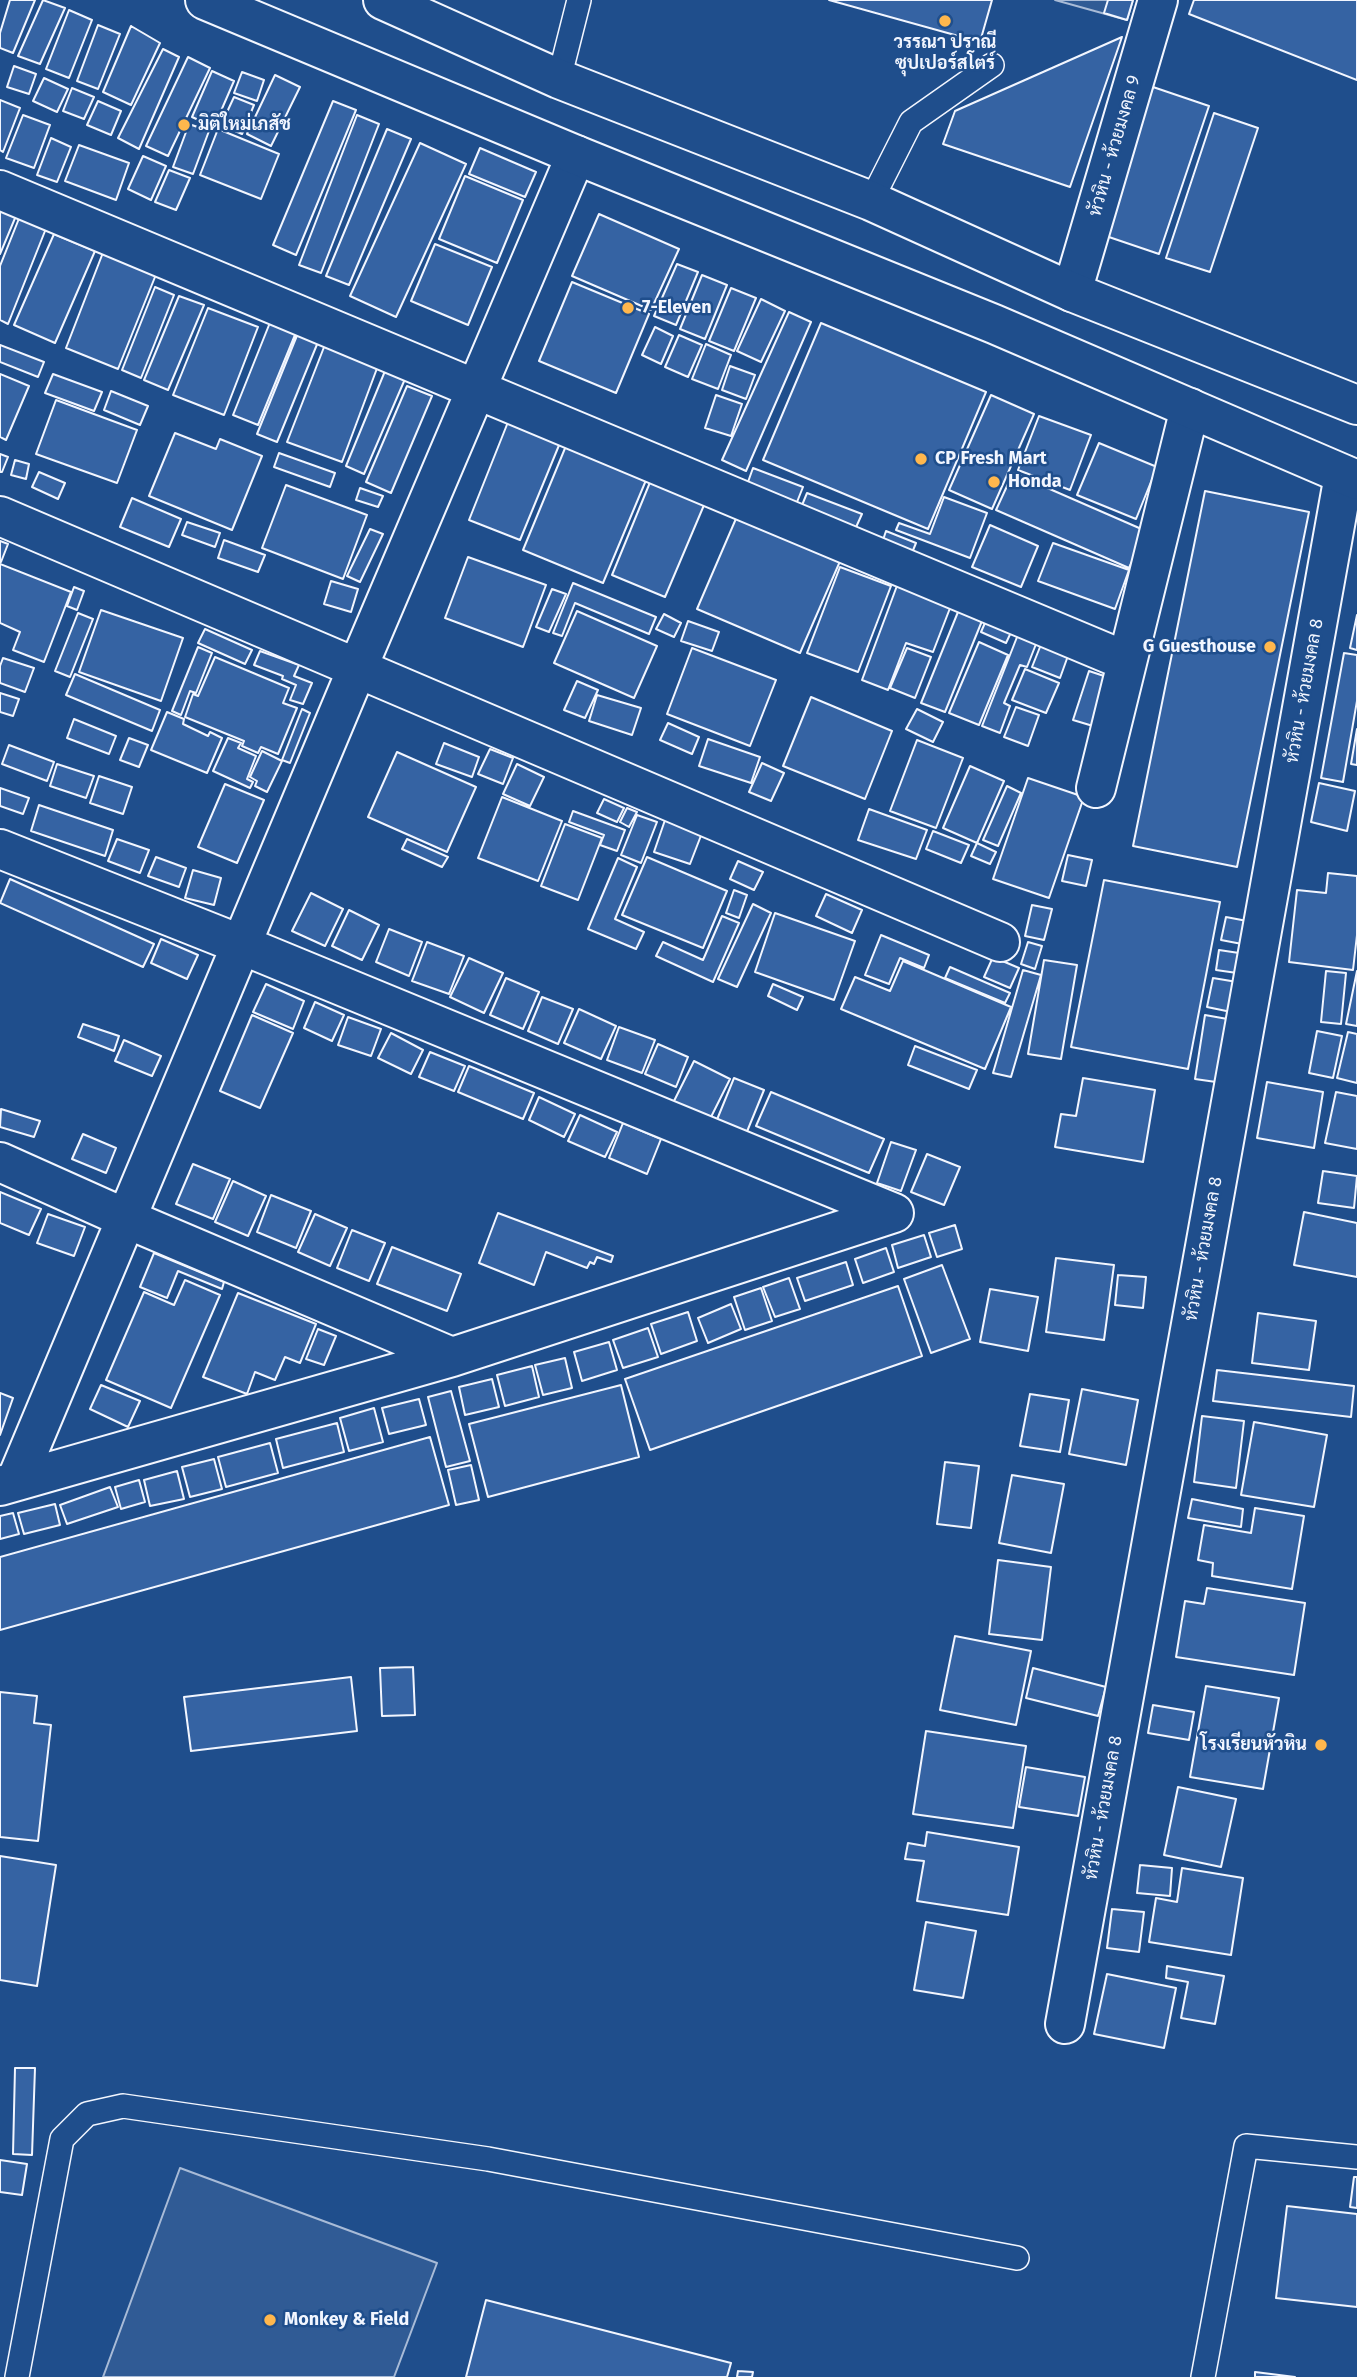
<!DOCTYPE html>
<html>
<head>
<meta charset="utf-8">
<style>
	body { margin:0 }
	canvas { display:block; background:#1f4e8c }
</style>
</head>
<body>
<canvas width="1357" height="2377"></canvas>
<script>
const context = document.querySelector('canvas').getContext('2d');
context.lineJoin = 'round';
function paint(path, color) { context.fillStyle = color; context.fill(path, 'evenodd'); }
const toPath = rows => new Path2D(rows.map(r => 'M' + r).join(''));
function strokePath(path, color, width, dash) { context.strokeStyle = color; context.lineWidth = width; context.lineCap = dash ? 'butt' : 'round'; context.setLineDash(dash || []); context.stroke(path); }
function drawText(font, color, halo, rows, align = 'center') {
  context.font = font + ' "Fira Sans",Sarabun,sans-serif'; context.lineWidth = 5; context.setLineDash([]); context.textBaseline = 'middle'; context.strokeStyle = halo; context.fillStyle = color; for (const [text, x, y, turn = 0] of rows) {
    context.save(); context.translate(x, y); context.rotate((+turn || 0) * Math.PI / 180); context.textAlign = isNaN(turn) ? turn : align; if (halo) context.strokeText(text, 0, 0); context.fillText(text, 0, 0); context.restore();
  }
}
const built = toPath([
	[1055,0,1133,0,1127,20,1055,0],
	[180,2168,437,2263,394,2377,103,2377,180,2168]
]);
paint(built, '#305b95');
strokePath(built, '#a8bbd7', 2);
const building = toPath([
	[10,0,35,0,13,53,0,48,0,33,10,0],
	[43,0,65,8,40,64,18,56,43,0],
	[829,0,992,0,980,42,829,0],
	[1108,0,1133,0,1127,20,1104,13,1108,0],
	[1194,0,1357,0,1357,80,1189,14,1194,0],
	[69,10,92,20,69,78,46,69,69,10],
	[98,25,120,34,98,89,77,81,98,25],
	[131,26,160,43,131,105,103,92,131,26],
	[1122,37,1070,187,943,144,955,111,1122,37],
	[163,49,179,57,139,149,118,138,163,49],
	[188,57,210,68,168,156,146,146,188,57],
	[14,66,36,74,29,94,7,87,14,66],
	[212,71,234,81,214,127,192,117,212,71],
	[242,72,264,80,257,101,234,93,242,72],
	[275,75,300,87,271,146,247,134,275,75],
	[44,78,68,89,57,112,33,101,44,78],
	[1153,87,1209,106,1159,254,1103,235,1153,87],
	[72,88,94,97,84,119,63,111,72,88],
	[234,97,254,105,242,134,221,125,234,97],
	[0,100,20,108,3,152,0,150,0,100],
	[98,101,121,111,111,135,87,125,98,101],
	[333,101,356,110,296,255,273,245,333,101],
	[1214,113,1258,128,1210,272,1166,258,1214,113],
	[23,115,50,125,34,168,6,158,23,115],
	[357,115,379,124,321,273,299,265,357,115],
	[189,124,209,131,193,174,173,167,189,124],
	[218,129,279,154,261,199,200,175,218,129],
	[387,129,411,139,349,285,326,276,387,129],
	[51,138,71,147,57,182,37,175,51,138],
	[420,143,466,164,396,317,350,296,420,143],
	[79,145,129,163,116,200,65,181,79,145],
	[480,148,536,172,525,197,469,174,480,148],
	[143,156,166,166,151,200,128,189,143,156],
	[169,170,190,178,176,210,155,202,169,170],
	[465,176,523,200,497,263,439,239,465,176],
	[0,203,18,211,0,254,0,203],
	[599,214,679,249,651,310,572,276,599,214],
	[20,216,47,226,8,324,0,320,0,266,20,216],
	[54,234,95,251,55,343,14,325,54,234],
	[435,244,492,267,468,325,411,301,435,244],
	[104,250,157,272,118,369,66,348,104,250],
	[677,264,698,272,676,325,654,316,677,264],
	[702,275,727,285,705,339,680,329,702,275],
	[572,282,649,314,616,393,539,361,572,282],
	[155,287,174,295,141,378,122,370,155,287],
	[731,288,756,298,734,351,709,341,731,288],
	[179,296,204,305,168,390,144,380,179,296],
	[761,299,785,311,761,362,737,351,761,299],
	[208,308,258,327,224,415,173,395,208,308],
	[789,312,811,322,746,471,722,460,789,312],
	[271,320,297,330,258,425,233,415,271,320],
	[821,323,986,392,928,529,763,460,821,323],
	[655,327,673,336,661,364,642,355,655,327],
	[298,333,318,342,277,442,257,434,298,333],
	[679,335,702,345,688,377,665,367,679,335],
	[326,342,379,363,342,462,287,442,326,342],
	[706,344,731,355,718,389,692,379,706,344],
	[0,345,44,362,38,377,0,362,0,345],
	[730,366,755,375,746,399,722,390,730,366],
	[385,371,405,379,364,474,346,466,385,371],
	[0,374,29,386,6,440,0,437,0,374],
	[53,374,102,392,94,411,45,393,53,374],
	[407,386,432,396,391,493,366,482,407,386],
	[111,391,148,406,140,425,104,410,111,391],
	[716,395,742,404,731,436,705,428,716,395],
	[991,395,1034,414,992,509,949,490,991,395],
	[56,400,137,430,117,483,36,454,56,400],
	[1039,416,1091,435,1070,490,1018,470,1039,416],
	[510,417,562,438,520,540,469,520,510,417],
	[175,433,216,449,220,439,262,456,232,530,149,496,175,433],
	[568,441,649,473,603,583,523,550,568,441],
	[1099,443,1157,467,1136,519,1077,495,1099,443],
	[279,453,335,473,330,487,274,467,279,453],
	[0,454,8,457,2,472,0,472,0,454],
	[15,460,29,464,26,479,11,475,15,460],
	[753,468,803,487,793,512,744,493,753,468],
	[39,472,65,483,58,499,32,487,39,472],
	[1013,473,1146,531,1129,568,996,510,1013,473],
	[653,475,707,498,665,597,612,575,653,475],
	[286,485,367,515,343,579,262,548,286,485],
	[360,488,383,496,378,507,356,500,360,488],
	[1205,491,1309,512,1237,867,1133,846,1205,491],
	[807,493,862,514,852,536,798,515,807,493],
	[944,497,987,513,970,558,896,530,899,523,930,534,944,497],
	[132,498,181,519,169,547,120,527,132,498],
	[738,514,841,559,800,653,697,609,738,514],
	[187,522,220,533,215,547,182,535,187,522],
	[990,525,1038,546,1021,587,972,567,990,525],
	[370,529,383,534,360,582,347,576,370,529],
	[886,531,916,543,909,560,880,549,886,531],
	[224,540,265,555,258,572,218,558,224,540],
	[0,541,8,544,1,562,0,562,0,541],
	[1053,543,1129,570,1115,609,1038,581,1053,543],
	[468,557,546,585,523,647,445,618,468,557],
	[0,564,71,592,44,662,13,650,20,632,0,623,0,564],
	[840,567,891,586,858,672,807,653,840,567],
	[331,581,358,589,351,612,324,604,331,581],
	[573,583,656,617,649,634,575,603,562,636,553,633,573,583],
	[898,583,952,603,933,652,906,643,888,690,862,680,898,583],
	[74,587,84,591,77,610,67,606,74,587],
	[552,589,566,594,549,632,536,627,552,589],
	[960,607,984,616,945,712,921,703,960,607],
	[101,610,183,638,161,701,79,672,101,610],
	[577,611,657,646,634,698,554,663,577,611],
	[78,613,93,619,70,677,55,671,78,613],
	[664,614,681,623,674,637,656,629,664,614],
	[1357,615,1357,650,1350,648,1357,615],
	[988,616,1014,626,1006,643,981,632,988,616],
	[688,621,719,632,712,651,681,641,688,621],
	[205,629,252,650,245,664,198,643,205,629],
	[1019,632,1038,639,1027,667,1020,665,1004,703,1010,706,1000,733,982,726,1019,632],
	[979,642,1008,655,979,725,949,713,979,642],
	[1042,642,1069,653,1060,678,1032,667,1042,642],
	[198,647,212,653,196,693,190,691,181,715,172,711,198,647],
	[692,648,776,680,750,746,667,714,692,648],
	[907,648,931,657,915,698,890,688,907,648],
	[260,651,299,665,294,676,312,683,303,704,290,700,296,685,282,679,283,676,254,665,260,651],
	[1344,653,1357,655,1357,701,1343,782,1321,778,1344,653],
	[215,657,289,688,283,703,297,708,278,754,261,747,258,753,242,746,244,741,185,717,193,694,198,696,215,657],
	[3,658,34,668,25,692,0,683,0,666,3,658],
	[1025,669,1059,683,1046,713,1012,700,1025,669],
	[1089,671,1110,678,1093,726,1073,720,1089,671],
	[75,674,160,710,152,731,66,695,75,674],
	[577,681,598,690,585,718,564,710,577,681],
	[0,693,19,699,13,716,0,712,0,693],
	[597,695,641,708,632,735,589,721,597,695],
	[811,697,892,731,865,799,783,766,811,697],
	[1016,707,1039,715,1028,746,1004,737,1016,707],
	[302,709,310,713,290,763,282,760,302,709],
	[917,709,943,722,933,742,906,729,917,709],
	[167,712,184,719,183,724,208,736,210,732,222,738,207,773,151,750,167,712],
	[74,719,116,736,109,754,67,738,74,719],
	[668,723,699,737,692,754,660,740,668,723],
	[1357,729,1357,765,1351,764,1357,729],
	[129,738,148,745,139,767,120,760,129,738],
	[228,738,241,743,238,748,256,756,247,779,253,782,250,788,213,771,228,738],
	[708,739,760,757,751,783,699,766,708,739],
	[917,740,963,758,936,828,890,811,917,740],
	[444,743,479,757,472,777,436,764,444,743],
	[9,745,54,762,47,781,2,764,9,745],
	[490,749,513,758,503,784,478,774,490,749],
	[262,751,282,761,267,792,255,786,257,781,250,777,262,751],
	[397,752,476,787,447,852,368,817,397,752],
	[762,763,784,773,771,801,749,792,762,763],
	[57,764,94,776,86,798,50,786,57,764],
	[517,764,544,777,530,806,503,794,517,764],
	[970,766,1004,781,977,843,943,828,970,766],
	[99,776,132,787,123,814,90,803,99,776],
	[1028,778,1084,797,1049,898,993,879,1028,778],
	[1319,783,1355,791,1347,831,1311,822,1319,783],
	[225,784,264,800,237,863,198,847,225,784],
	[1007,786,1021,793,998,846,983,840,1007,786],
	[0,788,29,798,23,814,0,806,0,788],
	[502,797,562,821,538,881,478,858,502,797],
	[604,799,624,808,617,822,597,813,604,799],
	[39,805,113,830,105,856,31,831,39,805],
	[627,808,637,812,629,827,620,822,627,808],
	[869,809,927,830,916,859,858,840,869,809],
	[573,811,625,830,617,851,600,845,604,835,569,822,573,811],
	[637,815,657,822,641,863,621,855,637,815],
	[665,820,702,833,690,864,654,852,665,820],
	[565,824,602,838,578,900,541,886,565,824],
	[933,831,969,845,961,863,926,849,933,831],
	[117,839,149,850,140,873,108,861,117,839],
	[407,839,448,857,442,867,402,849,407,839],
	[977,843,996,852,990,864,971,856,977,843],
	[1068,855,1092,860,1086,886,1062,881,1068,855],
	[156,857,186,868,179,887,148,876,156,857],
	[647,857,727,891,703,948,622,915,647,857],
	[618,858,637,867,615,919,644,932,636,949,588,929,618,858],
	[738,861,763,872,754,890,730,879,738,861],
	[193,870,221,878,214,905,185,898,193,870],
	[1328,873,1357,876,1357,935,1353,970,1289,962,1297,890,1326,893,1328,873],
	[10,879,154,944,143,967,0,903,10,879],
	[1104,880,1220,902,1188,1069,1071,1047,1104,880],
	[734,890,747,895,739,918,726,913,734,890],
	[311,893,343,909,325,946,292,931,311,893],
	[826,894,862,910,852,933,816,916,826,894],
	[753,904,771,913,737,987,718,979,753,904],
	[1032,905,1052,909,1044,940,1025,936,1032,905],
	[349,910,379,925,362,960,332,946,349,910],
	[775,913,855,941,834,1000,755,972,775,913],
	[722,916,739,923,713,982,656,956,663,942,703,960,722,916],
	[1226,917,1247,921,1242,944,1221,940,1226,917],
	[389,929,422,942,409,976,376,962,389,929],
	[881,935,929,955,924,968,900,958,889,984,865,975,881,935],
	[161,939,198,955,187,979,151,963,161,939],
	[427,942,464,956,449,994,412,981,427,942],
	[1028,942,1042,946,1035,969,1021,964,1028,942],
	[1219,950,1239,953,1237,973,1216,970,1219,950],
	[993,957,1019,968,1010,988,984,977,993,957],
	[469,958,503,973,484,1013,450,997,469,958],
	[1044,960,1077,965,1061,1059,1028,1054,1044,960],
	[903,961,1011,1007,985,1069,841,1009,855,977,890,991,903,961],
	[950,967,1010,993,1005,1003,945,978,950,967],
	[1023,970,1041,975,1011,1077,993,1073,1023,970],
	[1326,971,1346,973,1341,1024,1321,1022,1326,971],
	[1357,971,1357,1026,1346,1024,1357,971],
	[506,978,539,992,523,1029,490,1015,506,978],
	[1213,978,1243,983,1236,1013,1207,1007,1213,978],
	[266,984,304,1001,293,1029,253,1012,266,984],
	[773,984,803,997,797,1010,768,996,773,984],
	[542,997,573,1009,558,1044,528,1031,542,997],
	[315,1002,344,1015,332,1041,304,1028,315,1002],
	[579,1009,616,1026,601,1059,564,1043,579,1009],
	[252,1015,293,1033,260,1108,220,1091,252,1015],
	[1205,1015,1233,1020,1223,1083,1195,1079,1205,1015],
	[348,1017,381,1029,371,1056,338,1045,348,1017],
	[83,1024,119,1036,114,1051,78,1037,83,1024],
	[619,1027,655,1040,642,1073,607,1060,619,1027],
	[1317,1031,1342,1036,1333,1078,1309,1073,1317,1031],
	[1348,1032,1357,1034,1357,1083,1337,1078,1348,1032],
	[391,1033,423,1050,411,1074,378,1058,391,1033],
	[124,1040,161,1056,152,1076,115,1061,124,1040],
	[658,1044,688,1057,676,1087,645,1074,658,1044],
	[915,1046,977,1070,969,1089,908,1065,915,1046],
	[430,1052,465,1066,454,1091,419,1077,430,1052],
	[694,1061,730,1079,707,1125,671,1107,694,1061],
	[469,1066,534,1093,523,1119,458,1092,469,1066],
	[734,1078,764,1090,746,1134,716,1122,734,1078],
	[1083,1078,1155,1090,1143,1162,1055,1147,1061,1114,1076,1116,1083,1078],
	[1267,1082,1323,1092,1314,1148,1257,1138,1267,1082],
	[771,1092,884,1139,869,1173,756,1126,771,1092],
	[1336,1092,1357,1096,1357,1149,1325,1143,1336,1092],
	[539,1097,575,1114,564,1137,529,1120,539,1097],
	[1,1109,40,1121,34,1137,0,1127,1,1109],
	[580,1115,617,1132,605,1157,568,1141,580,1115],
	[623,1123,661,1139,647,1174,609,1158,623,1123],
	[83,1134,116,1148,106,1173,72,1159,83,1134],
	[891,1142,916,1150,901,1191,877,1183,891,1142],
	[927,1154,960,1167,944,1205,911,1192,927,1154],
	[193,1164,230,1179,213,1219,176,1204,193,1164],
	[1323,1171,1357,1176,1354,1208,1318,1203,1323,1171],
	[233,1181,266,1196,248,1236,215,1222,233,1181],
	[0,1192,41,1209,29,1235,0,1223,0,1192],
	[271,1195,311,1211,296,1248,257,1232,271,1195],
	[1304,1212,1357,1223,1357,1277,1294,1265,1304,1212],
	[498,1213,613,1256,611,1262,597,1257,594,1264,590,1262,587,1268,546,1252,534,1285,479,1263,498,1213],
	[48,1214,85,1227,74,1256,37,1243,48,1214],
	[315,1214,347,1228,330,1266,298,1252,315,1214],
	[955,1225,962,1249,937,1257,929,1233,955,1225],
	[352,1230,385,1243,369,1281,337,1268,352,1230],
	[924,1235,931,1257,898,1268,892,1245,924,1235],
	[392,1247,461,1274,447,1311,377,1284,392,1247],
	[886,1248,894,1272,863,1283,855,1259,886,1248],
	[154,1253,224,1282,222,1289,178,1271,167,1298,140,1287,154,1253],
	[1056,1258,1114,1265,1104,1340,1046,1332,1056,1258],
	[846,1262,853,1285,805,1301,797,1278,846,1262],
	[942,1265,970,1339,931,1353,904,1279,942,1265],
	[1118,1275,1146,1277,1143,1308,1115,1305,1118,1275],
	[789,1278,800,1309,775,1317,763,1287,789,1278],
	[185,1280,220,1295,171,1408,106,1380,144,1292,174,1305,185,1280],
	[898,1286,922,1356,650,1450,625,1379,898,1286],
	[761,1288,772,1321,745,1330,734,1297,761,1288],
	[990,1289,1038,1297,1028,1351,980,1342,990,1289],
	[238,1293,316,1324,300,1363,285,1357,275,1380,255,1372,247,1394,203,1377,238,1293],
	[731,1304,741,1329,708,1343,698,1318,731,1304],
	[688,1312,697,1341,661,1354,651,1324,688,1312],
	[1258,1313,1316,1321,1309,1370,1252,1363,1258,1313],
	[648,1328,658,1357,623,1368,613,1340,648,1328],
	[318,1329,336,1336,324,1365,306,1359,318,1329],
	[609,1342,617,1370,582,1381,574,1352,609,1342],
	[565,1358,572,1388,543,1395,535,1365,565,1358],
	[532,1366,539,1397,505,1406,497,1375,532,1366],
	[1217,1370,1354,1386,1351,1417,1213,1401,1217,1370],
	[492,1379,499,1407,465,1415,459,1387,492,1379],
	[101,1385,140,1401,128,1427,90,1409,101,1385],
	[621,1385,639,1457,488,1497,469,1424,621,1385],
	[1082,1389,1138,1400,1126,1465,1069,1454,1082,1389],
	[451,1391,470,1461,446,1467,428,1397,451,1391],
	[0,1393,13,1398,0,1435,0,1393],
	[1030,1394,1069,1400,1060,1452,1020,1446,1030,1394],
	[419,1399,426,1425,389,1434,382,1408,419,1399],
	[374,1408,383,1442,349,1451,340,1418,374,1408],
	[1202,1416,1244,1421,1236,1488,1194,1482,1202,1416],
	[1254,1422,1327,1435,1314,1507,1241,1495,1254,1422],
	[337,1423,344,1452,283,1468,276,1439,337,1423],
	[430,1437,449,1505,0,1630,0,1557,430,1437],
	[270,1443,278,1473,226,1487,218,1457,270,1443],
	[214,1459,222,1489,190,1497,182,1467,214,1459],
	[945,1462,979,1466,971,1528,937,1524,945,1462],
	[471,1465,479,1500,456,1505,448,1470,471,1465],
	[177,1471,184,1499,150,1506,144,1480,177,1471],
	[1012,1475,1064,1484,1051,1553,999,1543,1012,1475],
	[139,1480,145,1502,121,1509,115,1487,139,1480],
	[110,1487,118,1507,67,1524,60,1505,110,1487],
	[1192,1499,1243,1509,1241,1527,1188,1518,1192,1499],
	[55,1504,60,1525,24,1534,18,1513,55,1504],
	[1255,1508,1304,1516,1292,1589,1212,1576,1213,1563,1198,1560,1204,1525,1251,1533,1255,1508],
	[13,1513,19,1534,0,1539,0,1516,13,1513],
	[998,1560,1051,1567,1042,1640,989,1634,998,1560],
	[1207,1588,1305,1603,1294,1675,1176,1657,1185,1601,1204,1604,1207,1588],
	[955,1636,1031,1651,1016,1725,940,1710,955,1636],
	[413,1667,415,1715,382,1716,380,1668,413,1667],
	[1033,1668,1106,1687,1098,1716,1026,1698,1033,1668],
	[351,1677,357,1731,191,1751,184,1697,351,1677],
	[1206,1686,1279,1698,1263,1789,1190,1777,1206,1686],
	[0,1692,37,1696,34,1723,51,1725,38,1841,0,1837,0,1692],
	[1153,1705,1194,1712,1189,1740,1148,1733,1153,1705],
	[926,1731,1026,1746,1013,1828,913,1814,926,1731],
	[1026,1767,1085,1777,1078,1816,1019,1807,1026,1767],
	[1178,1787,1236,1799,1221,1867,1164,1855,1178,1787],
	[927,1832,1019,1847,1008,1915,917,1901,924,1861,905,1859,908,1843,925,1846,927,1832],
	[0,1856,56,1865,37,1986,0,1980,0,1856],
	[1140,1865,1172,1868,1170,1896,1137,1893,1140,1865],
	[1182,1868,1243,1878,1231,1955,1149,1942,1156,1898,1177,1902,1182,1868],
	[1112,1909,1144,1912,1139,1952,1107,1948,1112,1909],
	[926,1922,976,1931,963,1998,914,1990,926,1922],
	[1167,1966,1224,1976,1215,2024,1181,2018,1188,1982,1166,1978,1167,1966],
	[1107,1974,1176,1988,1164,2048,1094,2034,1107,1974],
	[15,2068,35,2068,32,2155,13,2154,15,2068],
	[0,2160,27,2164,22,2195,0,2192,0,2160],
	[1354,2177,1357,2177,1357,2208,1350,2207,1354,2177],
	[1287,2206,1357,2214,1357,2307,1276,2298,1287,2206],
	[486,2300,731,2363,727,2377,466,2377,486,2300],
	[738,2371,753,2372,752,2377,737,2377,738,2371],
	[1255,2372,1295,2377,1255,2377,1255,2372]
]);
paint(building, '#3563a3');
strokePath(building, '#f2f6ff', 2);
const service = toPath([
	[559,79,579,0],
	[871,201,911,122,992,65],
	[17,2377,62,2139,87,2114,123,2106,488,2159,1017,2258],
	[1203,2377,1246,2146,1357,2157]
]);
const minor = toPath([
	[0,190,1126,661],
	[1072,292,1158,0],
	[0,516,1000,942],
	[1096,788,1190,408],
	[0,849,242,945,894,1213,452,1357,0,1486],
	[0,1162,125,1218,452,1357],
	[16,1481,357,669,576,155],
	[1065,2024,1344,475]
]);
const secondary = toPath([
	[205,0,576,155,994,324,1357,480],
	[383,0,559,79,871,201,1072,292,1357,405]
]);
strokePath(service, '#f2f6ff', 26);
strokePath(minor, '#f2f6ff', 42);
strokePath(secondary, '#f2f6ff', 42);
strokePath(service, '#1f4e8c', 23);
strokePath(minor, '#1f4e8c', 38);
strokePath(secondary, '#1f4e8c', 38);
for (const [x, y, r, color] of [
	[945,21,7,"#ffb74d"],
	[184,125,7,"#ffb74d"],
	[628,308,7,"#ffb74d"],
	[921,459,7,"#ffb74d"],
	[994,482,7,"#ffb74d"],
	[1270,647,7,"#ffb74d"],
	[1321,1745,7,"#ffb74d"],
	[270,2320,7,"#ffb74d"]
]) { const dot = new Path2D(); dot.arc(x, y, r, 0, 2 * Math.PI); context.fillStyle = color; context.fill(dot); strokePath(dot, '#1f4e8c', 2.5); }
drawText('bold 18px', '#f2f6ff', '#1f4e8c', [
	["วรรณา ปราณี",945,43,"center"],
	["ซุปเปอร์สโตร์",945,64,"center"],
	["มิติใหม่เภสัช",198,125],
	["7-Eleven",642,308],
	["CP Fresh Mart",935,459],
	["Honda",1008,482],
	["G Guesthouse",1256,647,"right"],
	["โรงเรียนหัวหิน",1307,1745,"right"],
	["Monkey & Field",284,2320]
], 'left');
drawText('18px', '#f2f6ff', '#1f4e8c', [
	["หัวหิน - ห้วยมงคล 9",1115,146,-74],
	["หัวหิน - ห้วยมงคล 8",1305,691,-80],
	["หัวหิน - ห้วยมงคล 8",1204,1249,-80],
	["หัวหิน - ห้วยมงคล 8",1104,1808,-80]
]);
</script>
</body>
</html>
